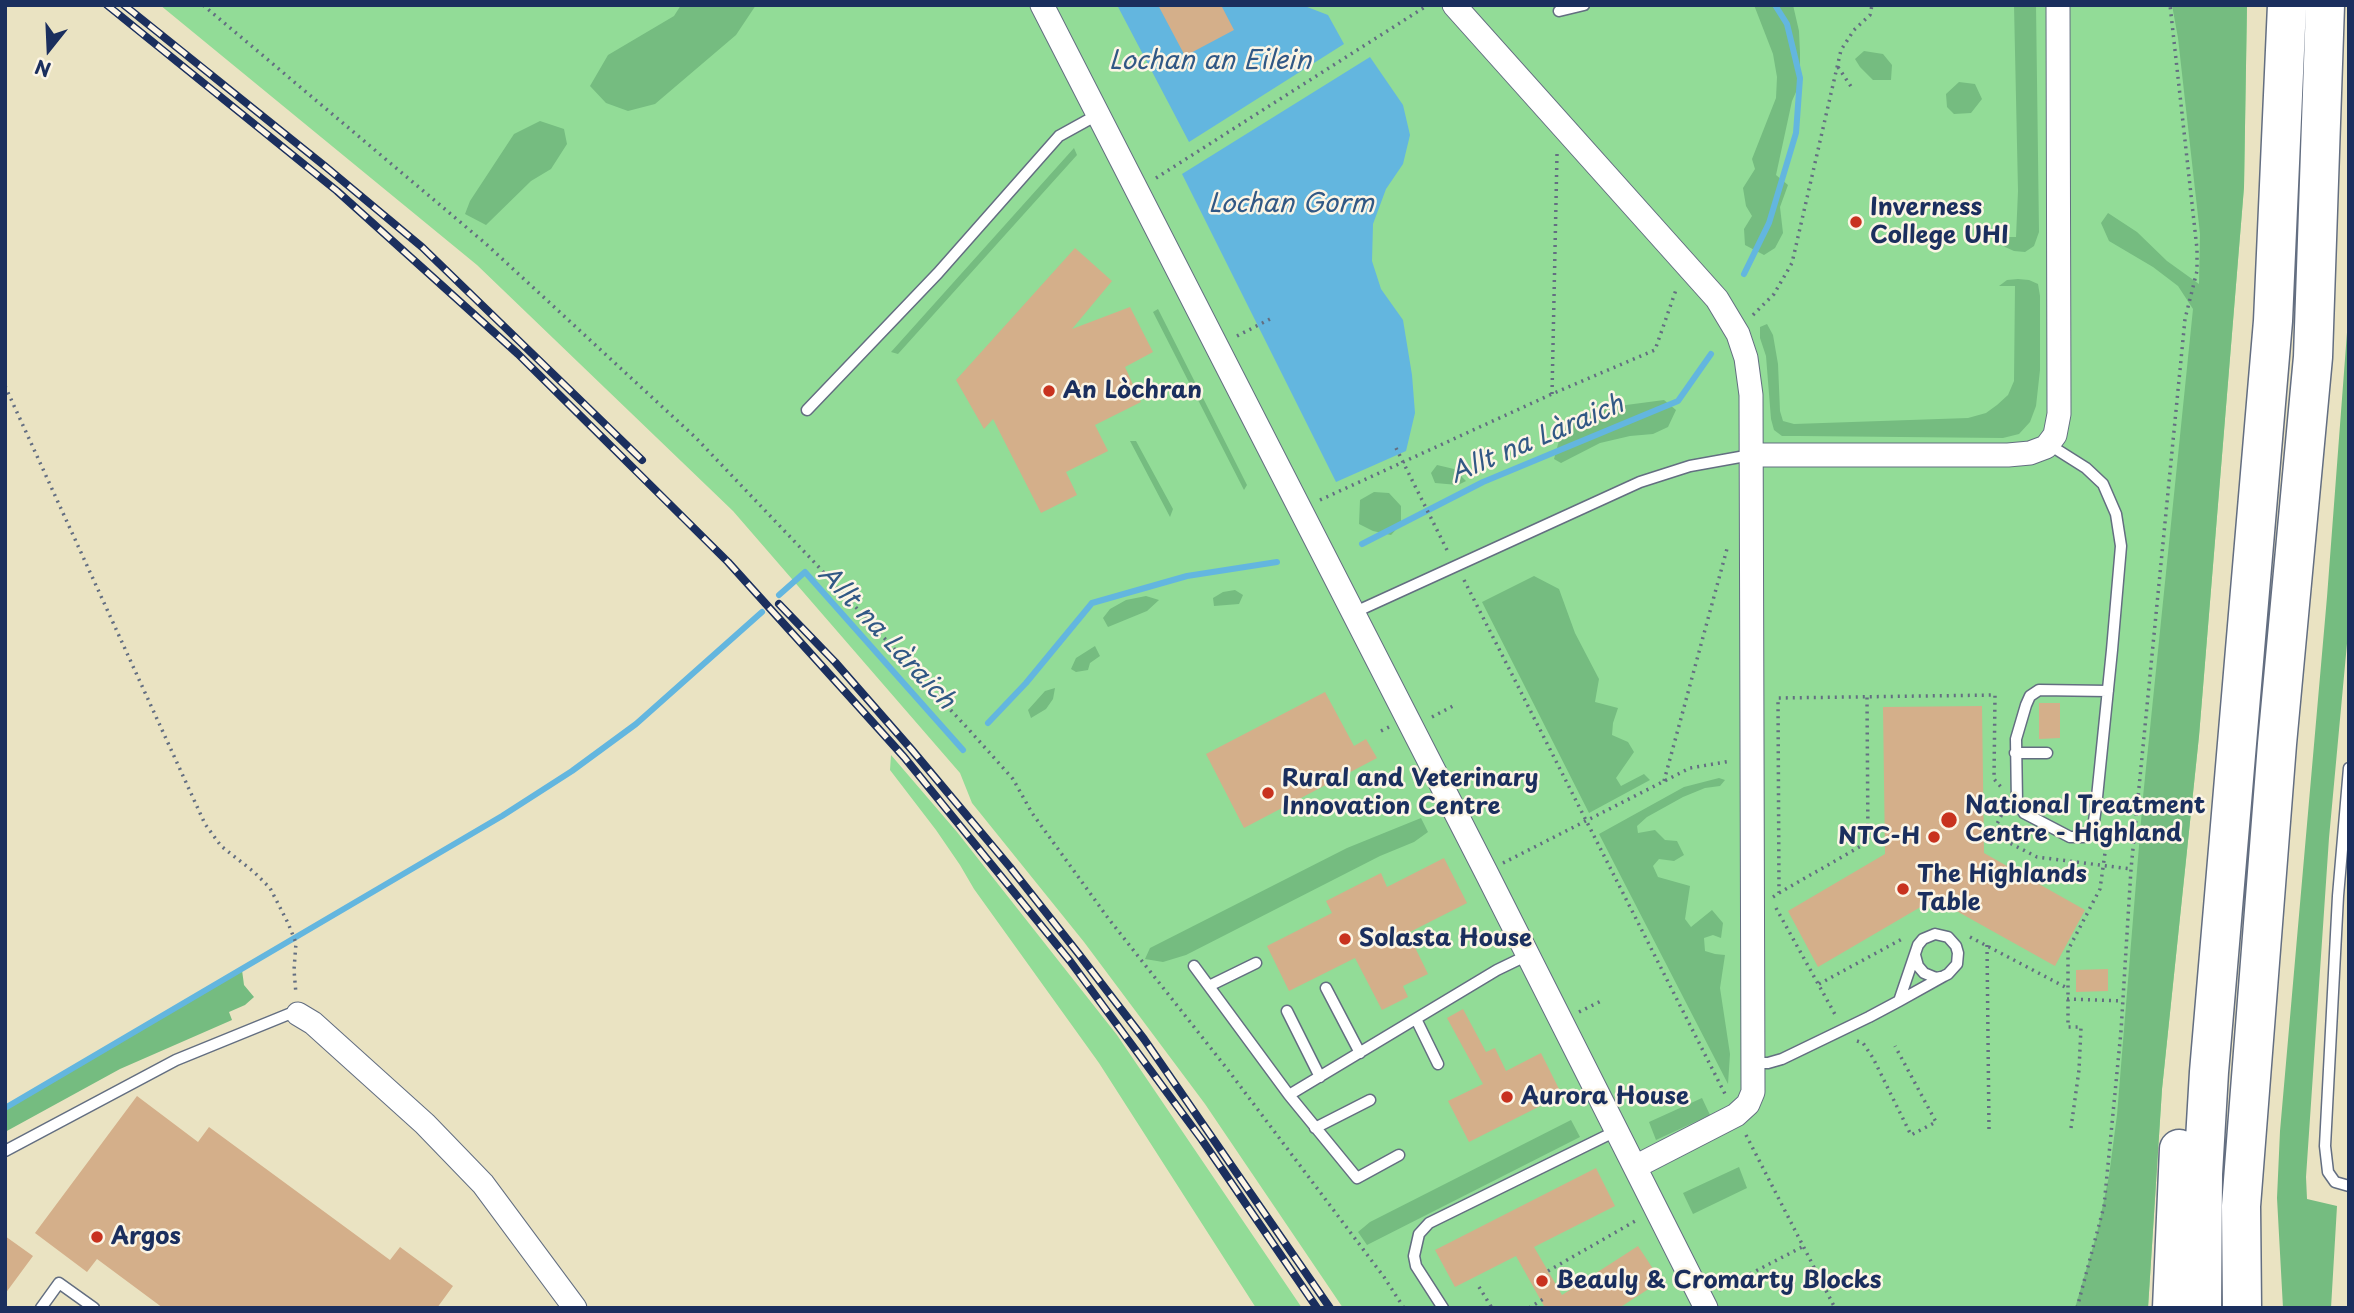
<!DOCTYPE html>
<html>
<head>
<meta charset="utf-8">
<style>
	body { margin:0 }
	#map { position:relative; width:2354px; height:1313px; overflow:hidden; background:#eae3c2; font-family:"Playpen Sans",sans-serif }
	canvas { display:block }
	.frame { position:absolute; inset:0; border:7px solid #1b2f5e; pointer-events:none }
	.north { position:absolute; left:14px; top:14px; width:70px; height:70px; -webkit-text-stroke:5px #fcf5e5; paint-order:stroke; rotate:198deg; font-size:19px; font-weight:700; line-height:28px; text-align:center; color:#1b2f5e }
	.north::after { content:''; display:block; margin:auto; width:24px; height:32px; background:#1b2f5e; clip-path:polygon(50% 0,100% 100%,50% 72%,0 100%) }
</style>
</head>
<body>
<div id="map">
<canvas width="2354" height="1313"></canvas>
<div class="frame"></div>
<div class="north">N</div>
</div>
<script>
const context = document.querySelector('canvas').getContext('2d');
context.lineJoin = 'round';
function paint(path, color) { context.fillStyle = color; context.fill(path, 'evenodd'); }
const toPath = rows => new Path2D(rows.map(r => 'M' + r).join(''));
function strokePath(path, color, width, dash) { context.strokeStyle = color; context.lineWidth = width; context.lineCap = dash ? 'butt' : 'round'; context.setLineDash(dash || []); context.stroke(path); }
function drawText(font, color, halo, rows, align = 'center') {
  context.font = font + ' "Playpen Sans",sans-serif'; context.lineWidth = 5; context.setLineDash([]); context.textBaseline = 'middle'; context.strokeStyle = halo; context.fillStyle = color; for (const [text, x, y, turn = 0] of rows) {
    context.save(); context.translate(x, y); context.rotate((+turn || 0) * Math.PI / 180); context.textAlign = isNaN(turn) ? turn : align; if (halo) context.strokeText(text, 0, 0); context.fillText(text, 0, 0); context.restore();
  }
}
paint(toPath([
	[160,5,2247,5,2244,187,2199,736,2162,1089,2148,1308,1343,1308,1205,1104,1084,942,972,803,960,773,733,511,477,265],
	[891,755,957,832,1117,1035,1302,1308,1256,1308,1099,1063,974,889,960,865,936,830,890,770]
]), '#92dc97');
paint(toPath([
	[681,5,756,5,736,35,655,104,628,111,606,103,590,86,608,55,674,16],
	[1754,5,1793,5,1799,31,1800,53,1800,83,1792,101,1776,175,1788,185,1780,207,1783,233,1775,248,1764,255,1745,245,1744,229,1752,216,1746,206,1743,188,1755,169,1752,159,1776,98,1777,77,1773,54],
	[2014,5,2036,5,2039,232,2034,246,2025,252,2014,251,2005,247,1997,237,2016,237,2018,191],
	[2172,5,2247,5,2244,187,2199,736,2162,1089,2148,1308,2075,1308,2097,1233,2109,1176,2117,1115,2143,797,2193,309,2178,286,2153,267,2109,241,2101,223,2108,213,2137,232,2167,261,2199,284,2200,234,2178,38],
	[1864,51,1883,54,1892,65,1891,80,1873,80,1860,67,1855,59],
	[1959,82,1975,84,1982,99,1971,113,1954,114,1947,107,1946,94],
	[540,121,564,129,567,144,551,169,531,181,486,225,465,214,470,201,514,134],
	[1074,148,1077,155,898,354,891,352],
	[2018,279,2029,280,2038,284,2040,296,2040,370,2036,406,2030,422,2019,434,2003,438,1800,436,1782,436,1774,430,1771,419,1766,356,1760,338,1760,327,1767,324,1773,335,1778,364,1780,411,1783,421,1794,424,1968,418,1986,413,1997,405,2008,395,2014,381,2015,286,1999,286,2007,280],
	[2349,306,2349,622,2329,838,2306,1177,2307,1199,2337,1206,2331,1308,2283,1308,2277,1198,2280,1131,2327,597],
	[1158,309,1247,485,1244,490,1153,312],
	[1664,400,1676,410,1668,427,1653,434,1630,436,1600,443,1561,463,1554,459,1563,426,1585,414,1611,407],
	[1130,441,1136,441,1173,509,1170,517],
	[1437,465,1454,469,1466,481,1458,485,1435,483,1431,473],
	[1374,492,1389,493,1401,506,1401,524,1391,535,1373,531,1359,524,1360,500],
	[1534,576,1559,589,1575,633,1599,679,1595,702,1618,708,1613,723,1612,735,1628,742,1634,752,1616,778,1621,786,1644,774,1650,780,1589,813,1482,602],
	[1235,590,1243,595,1239,604,1214,606,1213,598,1223,592],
	[1146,596,1159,600,1147,611,1108,627,1103,618,1110,609,1126,600],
	[1095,646,1100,656,1090,663,1088,670,1076,672,1071,669,1076,658],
	[1055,688,1053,699,1046,709,1031,718,1028,710,1045,691],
	[1719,778,1725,780,1720,786,1705,788,1683,797,1647,817,1637,826,1638,833,1655,830,1665,840,1677,841,1684,855,1674,861,1659,859,1653,866,1658,877,1690,886,1685,919,1691,927,1712,910,1723,923,1721,938,1713,935,1704,938,1705,951,1715,954,1725,955,1720,988,1730,1054,1728,1084,1599,834,1684,787],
	[1421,818,1428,832,1414,842,1380,856,1186,955,1163,962,1145,959,1150,948,1347,848],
	[242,970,244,985,254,997,245,1005,229,1012,232,1020,120,1069,5,1132,5,1107],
	[1702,1098,1710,1115,1656,1140,1649,1122],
	[1571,1120,1580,1137,1367,1245,1358,1232,1370,1222],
	[1739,1167,1747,1188,1693,1214,1683,1193]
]), '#75bc80');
paint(toPath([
	[1117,5,1302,5,1328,15,1344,44,1189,142],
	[1370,57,1403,105,1410,135,1403,164,1386,189,1373,224,1372,261,1381,289,1403,320,1412,375,1415,413,1406,451,1336,482,1182,174]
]), '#63b6df');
strokePath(toPath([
	[1744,274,1769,223,1796,133,1800,78,1787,24,1775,5],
	[1362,544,1483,482,1678,401,1711,354],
	[779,595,805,572,963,750],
	[988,723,1026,683,1092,603,1187,576,1277,562],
	[5,1108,502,816,572,771,636,724,762,612]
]), '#63b6df', 6);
paint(toPath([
	[1158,5,1221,5,1234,30,1185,56],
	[1075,248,1112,281,1072,329,1130,307,1153,352,1125,367,1141,402,1095,425,1108,451,1066,472,1077,495,1041,513,993,419,984,429,956,380],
	[1325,692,1354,746,1366,739,1377,758,1244,828,1206,754],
	[2039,703,2060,703,2060,738,2039,739],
	[1982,706,1984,853,2085,910,2055,966,1944,904,1924,905,1818,967,1788,911,1885,854,1883,707],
	[1444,858,1467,903,1408,933,1428,974,1403,986,1408,997,1382,1010,1355,958,1289,991,1267,946,1332,913,1326,901,1381,873,1387,887],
	[2108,969,2108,991,2076,992,2076,970],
	[1463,1009,1486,1052,1495,1048,1506,1071,1541,1053,1562,1095,1469,1142,1448,1101,1483,1084,1447,1018],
	[137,1096,198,1142,209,1127,390,1260,400,1247,453,1286,437,1308,163,1308,97,1259,87,1272,35,1233],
	[1596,1168,1615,1206,1534,1247,1562,1295,1638,1246,1661,1281,1619,1308,1542,1308,1544,1306,1516,1256,1455,1287,1435,1250],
	[5,1236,33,1256,5,1294]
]), '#d4af8a');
const lane = toPath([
	[1559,11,1584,5],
	[807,410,938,273,1059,136,1097,115],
	[2048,444,2086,468,2103,484,2116,514,2121,546,2112,650,2096,807,2093,828,2084,837,2070,837,2024,813,2017,803,2016,739,2026,705,2030,696,2039,690,2108,691],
	[1353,613,1640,482,1690,466,1751,455],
	[2015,753,2047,753],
	[2349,768,2338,896,2325,1146,2328,1172,2335,1182,2349,1186],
	[1915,955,1918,966,1924,973,1936,978,1941,977],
	[1194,966,1289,1095],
	[1209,986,1256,963],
	[1326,988,1360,1053],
	[1287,1011,1320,1077],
	[1416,1019,1438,1064],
	[1753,1063,1768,1063,1782,1059,1869,1017,1899,1001,1944,976,1948,974,1957,964,1958,953,1956,946,1948,937,1935,934,1923,939,1918,945,1899,1001],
	[1315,1128,1370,1100],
	[5,1151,176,1060,289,1014,298,1014],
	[1399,1155,1357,1178,1289,1095,1497,970,1528,955],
	[41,1308,59,1283,94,1308],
	[1443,1308,1416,1266,1414,1256,1419,1234,1429,1223,1616,1131]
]);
const street = toPath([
	[1042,5,1486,872,1706,1308],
	[1454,5,1717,299,1738,334,1746,358,1751,395,1753,1092,1748,1104,1736,1115,1635,1167],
	[1751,455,2008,455,2030,453,2046,447,2055,435,2059,414,2058,5],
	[298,1014,313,1023,425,1124,483,1184,575,1308]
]);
const highway = toPath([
	[2172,1308,2179,1149],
	[2202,1308,2203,1174,2209,1072,2273,321,2287,5],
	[2242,1308,2241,1206,2277,744,2313,357,2325,5]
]);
strokePath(lane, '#636e81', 13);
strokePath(street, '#636e81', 25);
strokePath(highway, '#636e81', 41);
strokePath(toPath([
	[203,5,485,243,696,438,815,563,971,732,1013,779,1032,813,1108,918,1228,1070,1384,1277,1404,1308],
	[1838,67,1852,88],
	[1156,178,1428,5],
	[1753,315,1774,294,1792,263,1841,50,1854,30,1870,15,1872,5],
	[1237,336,1272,318],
	[5,386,205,824,221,846,254,872,270,888,288,923,296,943,294,970,296,994],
	[1552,394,1557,154],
	[1396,448,1448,552],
	[1320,500,1552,394,1655,350,1677,287],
	[1464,580,1725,1094],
	[1432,717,1453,706],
	[1381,731,1389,727],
	[1664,781,1728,545],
	[2001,808,2001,816,1992,834,2037,857,2131,869],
	[1503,863,1690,768,1731,761],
	[1779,893,1868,842,1867,697],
	[1773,897,1779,893,1778,698,1995,695,1994,779,2001,787],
	[1776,908,1837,1018],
	[1970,937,2067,988],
	[1987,945,1989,1130],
	[1819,984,1902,939],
	[2067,999,2123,1001],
	[1579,1012,1601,1001],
	[1857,1041,1863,1043,1873,1058,1911,1135,1936,1122,1895,1046],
	[2071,1128,2079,1070,2081,1027,2068,1027,2068,950,2100,889,2105,853],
	[1746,1135,1835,1308],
	[1548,1271,1637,1220],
	[1479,1287,1492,1308],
	[1719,1290,1804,1246],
	[1529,1308,1545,1298],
	[2077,1308,2104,1206,2121,1031,2131,869,2185,319,2197,271,2197,249,2170,5]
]), '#636e81', 3.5, [2, 5]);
strokePath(lane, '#fff', 10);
strokePath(street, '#fff', 23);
strokePath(highway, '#fff', 38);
const rail = toPath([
	[107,5,337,191,518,354,728,562,904,757,1070,961,1202,1140,1317,1308],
	[124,5,326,167,422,247,642,460],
	[779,604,835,662,912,750,1010,867,1078,953,1144,1039,1330,1308]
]);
strokePath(rail, '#1b2f5e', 8);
strokePath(rail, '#fcf5e5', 5, [16]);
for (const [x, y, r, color] of [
	[1856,222,7,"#c8321e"],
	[1049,391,7,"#c8321e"],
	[1268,793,7,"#c8321e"],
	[1949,820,9,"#c8321e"],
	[1934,837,7,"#c8321e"],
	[1903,889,7,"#c8321e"],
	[1345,939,7,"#c8321e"],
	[1507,1097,7,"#c8321e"],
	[97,1237,7,"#c8321e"],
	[1542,1281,7,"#c8321e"]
]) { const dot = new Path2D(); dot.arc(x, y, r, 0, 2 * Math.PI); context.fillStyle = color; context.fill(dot); strokePath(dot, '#fcf5e5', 2.5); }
drawText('bold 24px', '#1b2f5e', '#fcf5e5', [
	["Inverness",1870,208],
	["College UHI",1870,236],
	["An Lòchran",1063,391],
	["Rural and Veterinary",1282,779],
	["Innovation Centre",1282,807],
	["National Treatment",1965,806],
	["Centre - Highland",1965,834],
	["NTC-H",1920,837,"right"],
	["The Highlands",1917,875],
	["Table",1917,903],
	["Solasta House",1359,939],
	["Aurora House",1521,1097],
	["Argos",111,1237],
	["Beauly & Cromarty Blocks",1556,1281]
], 'left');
drawText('italic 26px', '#315885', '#fcf5e5', [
	["Lochan an Eilein",1210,62],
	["Lochan Gorm",1291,205],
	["Allt na Làraich",1537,440,-23],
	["Allt na Làraich",886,638,47]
]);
</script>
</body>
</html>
